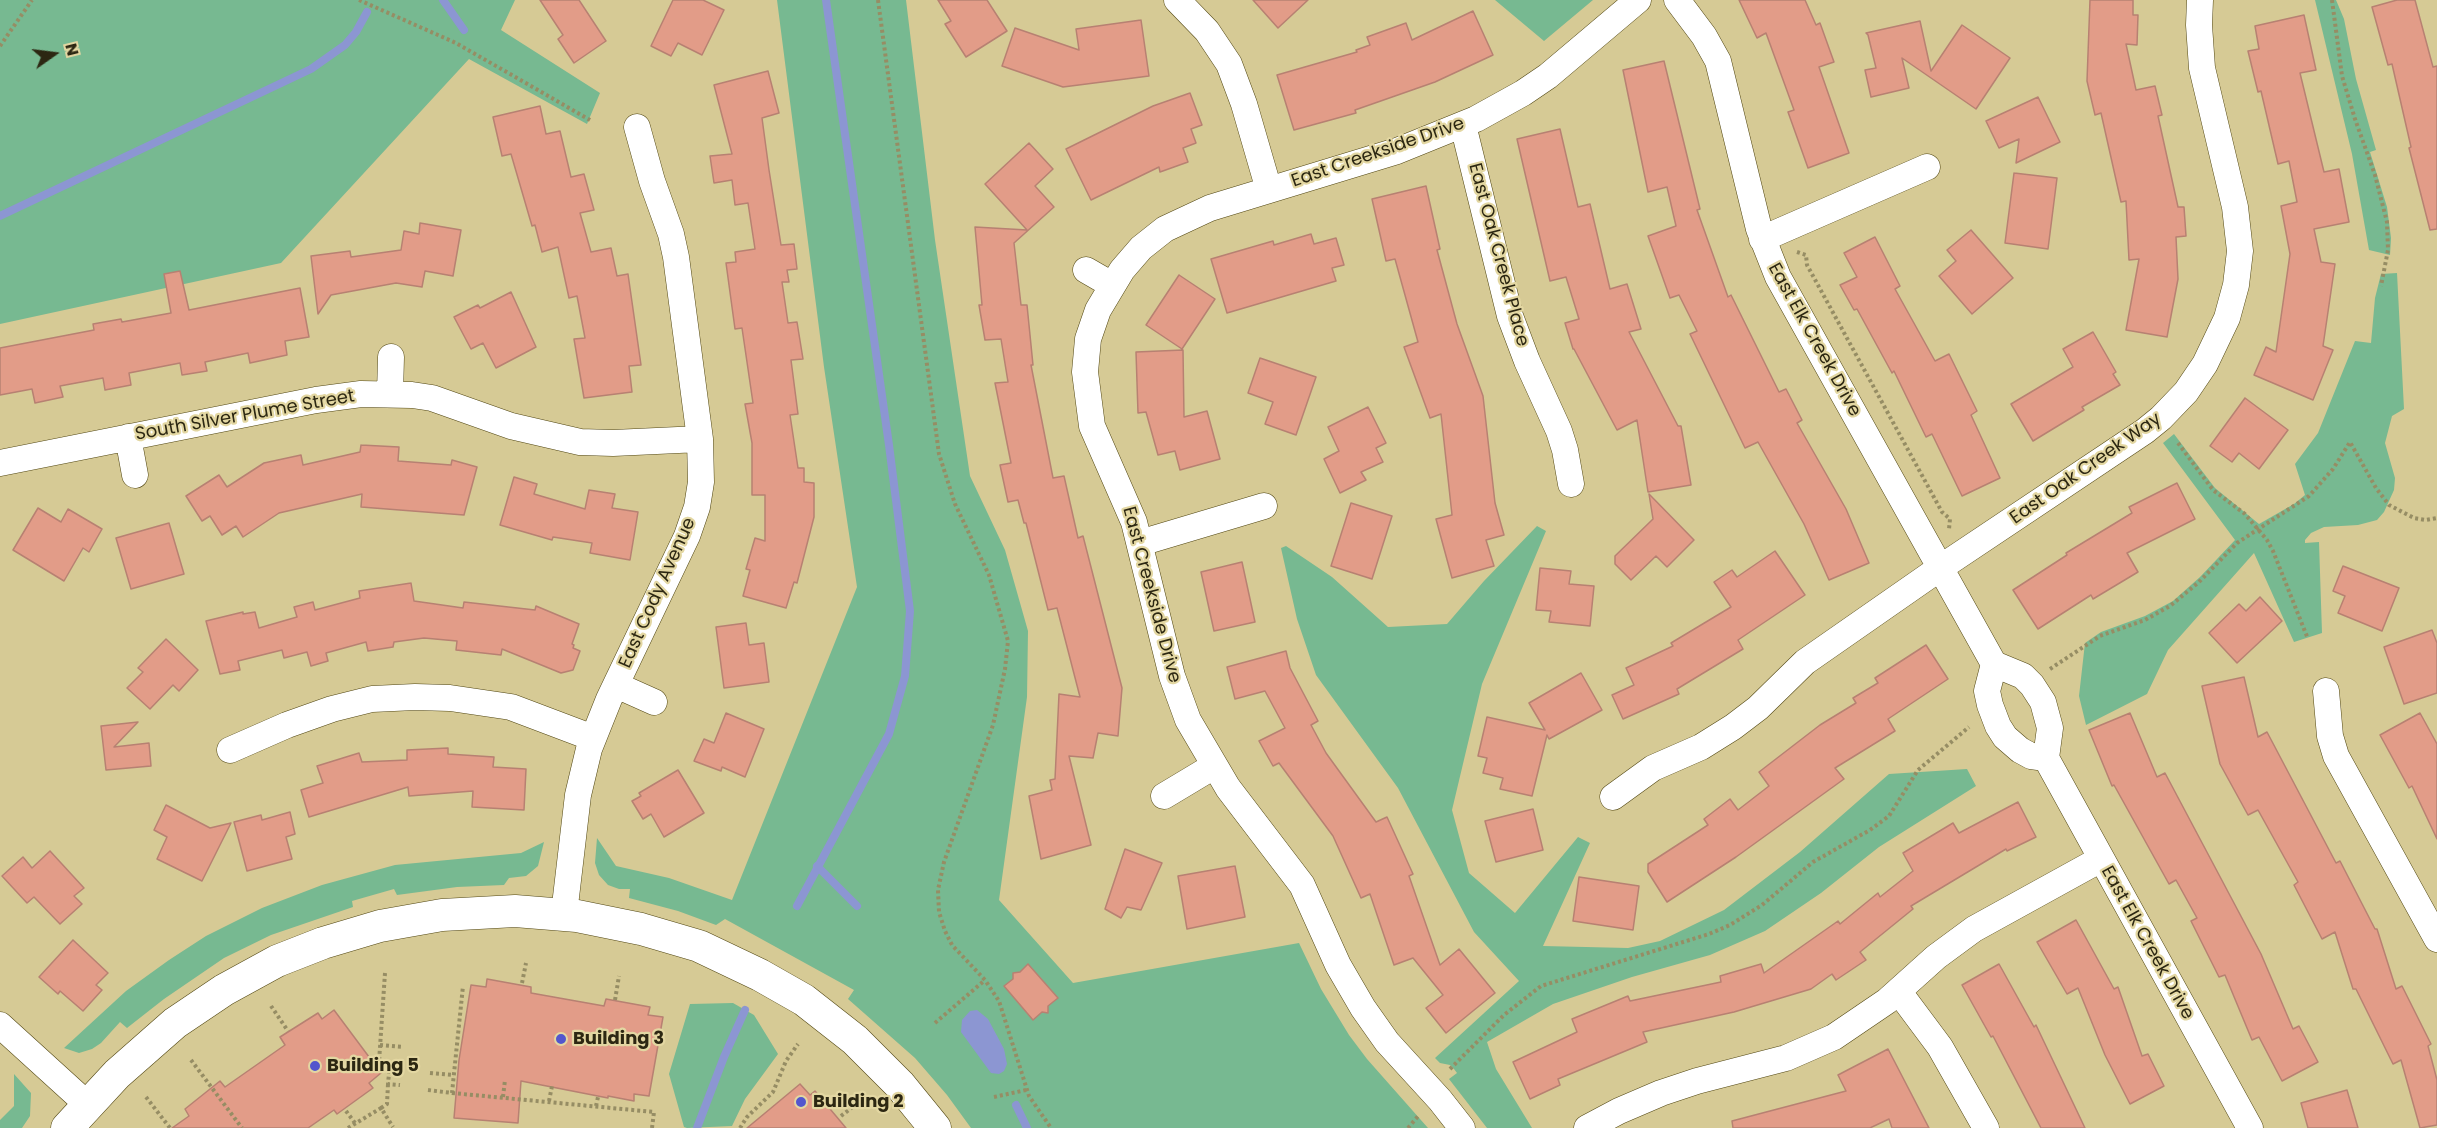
<!DOCTYPE html>
<html>
<head>
<meta charset="utf-8">
<style>
	body { margin:0 }
	#map { position:relative; width:2437px; height:1128px; overflow:hidden; background:#d6ca95; font-family:Poppins,sans-serif }
	canvas { display:block }
	.north { position:absolute; left:24px; top:24px; width:60px; height:60px; -webkit-text-stroke:4px #e3d7a2; paint-order:stroke; rotate:76deg; font-size:16px; font-weight:700; line-height:24px; text-align:center; color:#2c2712 }
	.north::after { content:''; display:block; margin:auto; width:21px; height:27px; background:#2c2712; clip-path:polygon(50% 0,100% 100%,50% 72%,0 100%) }
</style>
</head>
<body>
<div id="map">
<canvas width="2437" height="1128"></canvas>
<div class="north">N</div>
</div>
<script>
const context = document.querySelector('canvas').getContext('2d');
context.lineJoin = 'round';
function paint(path, color) { context.fillStyle = color; context.fill(path, 'evenodd'); }
const toPath = rows => new Path2D(rows.map(r => 'M' + r).join(''));
function strokePath(path, color, width, dash) { context.strokeStyle = color; context.lineWidth = width; context.lineCap = dash ? 'butt' : 'round'; context.setLineDash(dash || []); context.stroke(path); }
function drawText(font, color, halo, rows, align = 'center') {
  context.font = font + ' Poppins,sans-serif'; context.lineWidth = 4.5; context.setLineDash([]); context.textBaseline = 'middle'; context.strokeStyle = halo; context.fillStyle = color; for (const [text, x, y, turn = 0] of rows) {
    context.save(); context.translate(x, y); context.rotate((+turn || 0) * Math.PI / 180); context.textAlign = isNaN(turn) ? turn : align; if (halo) context.strokeText(text, 0, 0); context.fillText(text, 0, 0); context.restore();
  }
}
paint(toPath([
	[0,0,515,0,501,30,600,93,587,124,469,59,281,263,0,324],
	[777,0,906,0,935,240,970,476,1005,550,1028,631,1027,697,999,900,1073,983,1299,943,1321,989,1349,1035,1367,1059,1428,1128,971,1128,947,1095,915,1058,848,999,854,990,725,919,716,925,678,911,629,898,630,889,619,889,608,885,599,875,595,863,597,838,616,866,669,878,732,900,857,587,824,367],
	[1495,0,1593,0,1544,41],
	[2315,0,2336,0,2344,19,2356,79,2376,150,2370,152,2387,207,2391,238,2390,255,2369,250,2352,154],
	[2397,273,2404,409,2392,416,2385,443,2395,478,2394,490,2384,512,2377,520,2358,525,2324,527,2311,533,2305,540,2305,543,2319,542,2322,633,2294,642,2254,553,2168,650,2147,694,2086,725,2079,696,2085,643,2101,632,2145,616,2173,601,2200,577,2235,540,2163,443,2174,434,2215,488,2259,524,2294,504,2305,495,2295,464,2318,433,2355,341,2371,343,2375,298,2381,274],
	[1537,526,1546,531,1482,684,1452,810,1469,873,1515,913,1578,837,1590,843,1543,946,1628,948,1660,941,1724,910,1800,852,1889,774,1967,769,1976,786,1879,847,1821,893,1765,931,1710,955,1632,977,1553,1004,1487,1042,1496,1069,1532,1128,1487,1128,1449,1079,1457,1073,1454,1069,1450,1065,1440,1063,1435,1058,1519,981,1474,932,1398,788,1316,675,1297,619,1281,548,1286,546,1332,577,1388,627,1447,624,1484,581],
	[544,842,538,866,526,876,509,878,504,885,457,887,397,895,394,889,352,901,353,907,271,935,224,958,164,999,127,1028,120,1022,101,1043,92,1049,79,1053,64,1048,126,991,169,960,206,936,262,908,322,885,395,865,521,853],
	[733,1003,754,1015,778,1054,745,1099,732,1126,687,1128,684,1127,669,1074,690,1004],
	[14,1074,31,1093,30,1116,22,1128,0,1128,0,1120,14,1106]
]), '#77b991');
paint(toPath([
	[977,1010,988,1019,1004,1049,1007,1064,1004,1071,999,1074,991,1073,961,1032,962,1020,970,1011]
]), '#8c96d2');
strokePath(toPath([
	[443,0,464,30],
	[0,216,311,69,345,45,356,32,367,12],
	[817,866,857,906],
	[797,906,889,734,905,676,910,611,889,445,826,0],
	[1016,1105,1027,1128],
	[697,1128,724,1057,745,1010]
]), '#8c96d2', 8);
const building = toPath([
	[540,0,579,0,606,41,574,63,558,39,563,35,540,0],
	[673,0,703,0,724,10,702,55,678,43,671,56,651,46,673,0],
	[938,0,987,0,1007,31,966,57,945,24,951,21,938,0],
	[1253,0,1308,0,1278,28,1253,0],
	[1739,0,1805,0,1816,25,1820,23,1834,62,1819,67,1849,153,1808,168,1788,112,1794,110,1766,33,1757,38,1739,0],
	[2090,0,2133,0,2133,15,2138,15,2137,45,2126,44,2136,90,2155,86,2162,115,2158,116,2178,207,2184,207,2186,236,2176,237,2178,279,2167,337,2126,330,2139,259,2129,260,2126,201,2121,202,2101,113,2095,115,2087,81,2090,0],
	[2397,0,2415,0,2433,67,2437,66,2437,229,2430,230,2409,148,2411,147,2392,64,2388,65,2372,7,2397,0],
	[1473,11,1493,55,1435,82,1355,110,1356,113,1294,130,1277,75,1357,52,1356,50,1370,45,1367,37,1406,23,1412,40,1473,11],
	[2304,15,2316,70,2300,73,2324,172,2339,169,2349,222,2314,229,2321,262,2335,264,2323,346,2333,350,2313,400,2254,375,2266,347,2276,352,2290,254,2281,206,2297,202,2289,161,2278,164,2261,91,2258,92,2248,51,2259,49,2255,26,2304,15],
	[1141,20,1149,76,1063,87,1002,66,1015,28,1079,50,1076,29,1141,20],
	[1920,21,1931,71,1962,25,2010,58,1976,109,1902,58,1909,88,1871,97,1865,70,1876,68,1868,35,1866,33,1920,21],
	[1664,61,1700,209,1697,210,1728,297,1731,295,1779,392,1786,389,1802,420,1797,423,1846,509,1869,563,1829,580,1804,524,1758,442,1745,448,1690,334,1697,331,1679,295,1670,298,1648,236,1676,226,1667,187,1648,192,1623,70,1664,61],
	[768,71,779,113,762,118,769,170,781,245,794,244,797,269,787,270,789,282,782,282,788,323,797,322,803,359,791,360,798,414,790,415,798,468,804,468,804,482,814,483,814,517,797,583,794,582,786,608,743,596,750,570,746,569,755,538,765,541,765,495,752,495,752,443,745,404,753,403,742,328,735,329,726,263,736,262,735,252,755,249,748,203,735,205,732,180,714,183,710,156,732,154,714,85,768,71],
	[1190,93,1202,125,1191,129,1196,143,1183,148,1188,162,1160,172,1159,167,1091,200,1066,149,1153,106,1190,93],
	[2038,97,2060,142,2016,163,2019,139,1999,148,1986,121,2038,97],
	[540,106,546,134,560,131,571,177,584,174,594,210,580,213,591,252,611,248,617,276,628,274,641,365,629,366,632,392,584,398,574,339,585,338,577,296,569,298,558,247,542,252,535,225,532,226,511,154,502,156,493,117,540,106],
	[1560,129,1578,207,1590,204,1610,289,1627,284,1641,329,1629,332,1678,426,1681,426,1691,485,1648,492,1637,420,1617,430,1574,349,1573,349,1565,323,1579,319,1566,277,1550,281,1517,139,1560,129],
	[1029,143,1053,169,1035,186,1054,207,1014,243,1021,305,1027,305,1033,365,1031,365,1053,478,1064,476,1078,538,1083,536,1122,688,1118,736,1098,733,1093,758,1069,756,1091,845,1041,859,1029,796,1052,790,1050,780,1055,779,1059,694,1080,697,1057,608,1048,610,1026,523,1024,523,1018,500,1008,502,1000,465,1011,463,995,383,1008,382,1001,339,985,340,979,305,982,305,975,227,1027,230,985,184,1029,143],
	[2014,173,2057,178,2048,249,2005,243,2014,173],
	[1426,186,1440,249,1437,250,1457,324,1483,396,1495,503,1504,535,1486,540,1494,566,1452,578,1436,519,1452,515,1441,414,1430,418,1404,347,1418,342,1395,259,1386,261,1372,199,1426,186],
	[420,223,461,230,453,276,425,271,422,287,396,283,331,295,318,314,311,256,350,251,351,257,401,250,404,231,419,234,420,223],
	[1971,230,2013,278,1972,314,1939,276,1956,261,1947,250,1971,230],
	[1311,234,1314,244,1336,238,1344,265,1332,268,1336,281,1227,313,1211,259,1273,241,1274,245,1311,234],
	[1875,237,1900,286,1895,289,1935,361,1949,354,1977,411,1971,415,2000,478,1962,496,1932,434,1926,437,1894,371,1892,373,1857,309,1854,310,1840,285,1857,277,1844,253,1875,237],
	[180,271,189,310,300,288,309,337,285,341,287,355,250,363,248,353,205,362,207,371,182,375,180,363,129,373,131,385,105,390,103,378,60,386,63,397,35,403,32,389,0,395,0,348,94,330,93,324,121,319,122,322,171,313,164,274,180,271],
	[1179,275,1215,299,1182,349,1146,325,1179,275],
	[511,292,536,347,496,368,483,343,471,349,454,317,478,305,480,308,511,292],
	[2093,332,2116,372,2113,374,2120,385,2082,407,2084,410,2033,441,2011,404,2073,367,2063,349,2093,332],
	[1183,350,1184,417,1207,411,1220,459,1180,470,1175,451,1158,455,1146,412,1138,413,1136,352,1183,350],
	[1260,358,1316,377,1296,435,1265,424,1273,402,1248,393,1260,358],
	[2245,398,2288,430,2259,469,2239,453,2232,462,2210,446,2245,398],
	[1368,407,1386,443,1376,448,1383,462,1361,472,1366,480,1340,493,1324,459,1339,451,1328,427,1368,407],
	[361,445,399,447,398,461,451,465,452,460,477,467,464,515,361,507,362,494,279,513,243,537,236,526,222,535,210,516,202,521,186,496,219,475,227,487,264,463,301,455,303,465,360,452,361,445],
	[514,477,537,484,534,494,585,509,589,490,615,494,612,508,638,512,630,560,590,553,592,543,553,537,552,540,500,525,514,477],
	[2177,483,2195,519,2127,553,2138,572,2093,599,2091,595,2038,629,2013,590,2067,555,2066,553,2132,513,2129,507,2177,483],
	[1649,494,1694,540,1667,567,1656,556,1631,580,1615,564,1615,556,1653,519,1649,494],
	[1351,503,1392,516,1372,579,1331,566,1351,503],
	[38,508,61,522,68,509,102,529,89,552,83,548,64,581,13,550,38,508],
	[169,523,184,574,131,589,116,538,169,523],
	[1775,551,1805,595,1738,640,1743,649,1677,689,1679,694,1623,719,1612,695,1634,685,1626,668,1673,646,1671,643,1731,607,1714,582,1732,570,1737,577,1775,551],
	[1242,562,1255,622,1214,631,1201,572,1242,562],
	[2343,566,2399,588,2382,631,2338,613,2345,596,2333,591,2343,566],
	[1540,568,1571,571,1569,584,1594,586,1590,626,1549,622,1551,611,1536,610,1540,568],
	[411,583,414,601,463,608,464,602,535,610,536,606,579,624,572,644,574,645,573,648,580,651,573,670,561,673,502,649,501,655,456,650,457,641,424,638,394,642,393,647,368,651,366,642,326,653,328,661,311,666,307,652,284,658,282,650,238,661,240,670,220,674,206,621,243,612,243,614,255,612,259,628,297,617,294,607,313,602,315,610,360,598,359,591,411,583],
	[2260,597,2282,621,2237,663,2209,633,2239,604,2246,611,2260,597],
	[746,623,749,645,764,643,769,682,724,688,716,627,746,623],
	[2432,630,2437,643,2437,693,2404,704,2384,647,2432,630],
	[166,639,198,670,179,691,173,685,150,709,127,688,143,672,138,668,166,639],
	[1926,645,1948,679,1888,719,1895,731,1835,768,1844,779,1736,857,1667,902,1648,872,1648,864,1708,825,1704,819,1730,799,1738,810,1769,786,1759,772,1820,725,1856,703,1853,698,1878,683,1875,678,1926,645],
	[1286,651,1290,668,1318,721,1311,725,1326,753,1376,822,1387,817,1413,874,1409,876,1440,965,1459,949,1495,993,1446,1033,1426,1008,1443,995,1413,958,1394,965,1370,894,1361,898,1333,836,1279,763,1273,766,1259,741,1285,728,1265,691,1235,699,1227,667,1286,651],
	[1581,673,1602,710,1549,739,1547,735,1532,796,1500,789,1503,778,1483,773,1487,758,1478,756,1487,717,1545,730,1529,703,1581,673],
	[2244,677,2258,737,2267,732,2336,863,2340,861,2375,929,2377,929,2396,989,2402,986,2431,1044,2428,1046,2437,1080,2437,1125,2420,1128,2401,1060,2393,1064,2356,989,2353,989,2335,932,2322,939,2294,885,2298,882,2258,810,2248,815,2220,764,2202,686,2244,677],
	[726,713,764,729,745,777,722,767,721,771,694,761,704,739,714,743,726,713],
	[2130,713,2157,777,2165,773,2261,954,2293,1029,2299,1026,2318,1062,2282,1081,2259,1037,2252,1040,2225,975,2219,977,2191,921,2197,918,2176,880,2169,884,2114,785,2112,786,2089,730,2130,713],
	[2420,713,2437,744,2437,839,2412,786,2409,788,2380,735,2420,713],
	[138,722,114,747,149,743,151,766,106,770,101,726,138,722],
	[448,748,448,754,494,757,493,767,526,769,524,810,472,807,473,791,409,796,408,787,309,817,301,790,323,783,317,766,359,753,362,762,407,760,407,750,448,748],
	[678,770,704,813,664,837,651,814,643,819,632,801,641,796,639,793,678,770],
	[2018,802,2036,837,2007,851,2006,849,1911,906,1913,909,1860,952,1866,960,1836,980,1832,974,1811,989,1734,1012,1643,1032,1647,1042,1558,1079,1560,1085,1530,1099,1513,1062,1577,1032,1572,1019,1628,996,1630,1001,1721,982,1720,976,1761,964,1764,973,1838,921,1840,924,1878,893,1880,897,1913,871,1903,853,1953,823,1959,833,2018,802],
	[166,805,210,828,231,823,202,881,157,859,167,837,154,830,166,805],
	[1533,809,1543,850,1496,862,1485,821,1533,809],
	[290,812,295,834,286,837,292,859,247,871,234,822,261,815,262,820,290,812],
	[1125,849,1162,863,1141,910,1127,907,1121,918,1105,909,1125,849],
	[50,851,84,888,74,896,82,904,60,924,34,897,27,903,2,876,23,857,32,868,50,851],
	[1235,866,1245,917,1187,929,1178,876,1235,866],
	[1579,877,1639,886,1633,930,1573,921,1579,877],
	[2076,920,2114,989,2118,987,2142,1056,2148,1054,2164,1086,2130,1104,2105,1055,2078,988,2067,994,2037,942,2076,920],
	[73,940,108,973,96,985,102,990,83,1011,60,991,58,994,39,977,73,940],
	[1028,964,1058,998,1048,1006,1048,1013,1042,1012,1033,1020,1004,986,1013,979,1013,973,1020,972,1028,964],
	[1999,964,2034,1027,2036,1025,2085,1128,2041,1128,1993,1036,1991,1037,1962,985,1999,964],
	[487,979,531,987,531,993,604,1006,606,999,650,1007,648,1015,663,1017,649,1096,634,1094,634,1101,608,1096,608,1098,521,1081,518,1123,454,1118,459,1060,471,985,486,987,487,979],
	[334,1010,381,1073,369,1083,373,1088,337,1114,334,1110,308,1128,172,1128,189,1116,185,1109,220,1081,225,1087,285,1045,280,1037,318,1013,322,1019,334,1010],
	[1888,1049,1929,1128,1892,1128,1889,1119,1870,1128,1733,1128,1732,1121,1846,1091,1838,1075,1888,1049],
	[800,1084,810,1095,815,1091,846,1128,747,1128,800,1084],
	[2347,1090,2358,1128,2308,1128,2301,1103,2347,1090]
]);
paint(building, '#e29c88');
strokePath(building, '#b78172', 1.5);
const minor = toPath([
	[1177,0,1207,31,1229,64,1244,104,1269,190],
	[1677,0,1704,36,1718,61,1759,229,1778,277,1994,664,2023,676,2032,685,2043,702,2050,728,2046,758,2250,1128],
	[1463,125,1510,316,1527,361,1559,431,1565,450,1571,484],
	[1762,239,1927,167],
	[1086,270,1112,285],
	[390,394,391,357],
	[128,437,135,475],
	[0,463,316,400,361,394,412,395,432,398,511,426,580,442,613,443,700,439],
	[1140,543,1264,506],
	[1994,664,1987,691,1990,705,1998,726,2005,737,2020,750,2031,756,2046,758],
	[616,685,654,702],
	[2326,691,2330,736,2336,756,2437,939],
	[230,750,287,725,332,709,372,699,415,697,450,698,511,707,593,738],
	[1164,796,1214,766],
	[1613,797,1653,768,1701,747,1733,727,1758,708,1805,662,1940,568,2145,431,2161,418,2186,392,2205,364,2227,318,2236,285,2240,251,2235,207,2202,68,2199,25,2200,0],
	[564,914,578,795,589,749,609,699,687,536,697,507,701,482,700,439,676,257,671,234,652,181,637,127],
	[1899,992,1940,1047,1986,1128],
	[0,1025,88,1105],
	[1462,1128,1440,1100,1387,1042,1363,1008,1338,965,1302,885,1228,788,1188,720,1172,676,1134,522,1092,426,1085,372,1088,339,1098,310,1122,270,1141,248,1165,229,1210,208,1397,151,1476,119,1523,93,1548,76,1638,0],
	[1587,1128,1619,1111,1661,1093,1697,1081,1786,1058,1834,1037,1887,1001,1936,957,1974,929,2101,859]
]);
const tertiary = toPath([
	[67,1128,117,1074,175,1023,224,990,277,961,323,943,380,926,442,915,515,911,577,916,641,929,699,946,760,975,804,1000,855,1040,900,1085,935,1128]
]);
strokePath(minor, '#524713', 27);
strokePath(tertiary, '#524713', 33);
strokePath(toPath([
	[359,0,456,43,590,120],
	[878,0,939,454,955,504,989,575,1008,641,1005,669,993,725,944,862,938,890,939,912,945,931,952,945,985,980,999,1001,1029,1096,1051,1128],
	[2332,0,2342,76,2355,119,2375,175,2387,222,2388,250,2381,286],
	[0,46,32,0],
	[1797,252,1806,255,1807,265,1942,512,1950,519,1949,529],
	[2178,443,2213,490,2245,514,2267,540,2273,551,2308,639],
	[2050,669,2100,636,2145,620,2170,606,2199,582,2237,543,2309,496,2333,469,2350,442,2376,488,2389,505,2414,518,2426,520,2437,518],
	[385,973,379,1062,390,1063,388,1084,400,1085],
	[522,983,526,963],
	[615,1000,619,976],
	[271,1006,288,1031],
	[935,1023,985,980],
	[380,1045,403,1047],
	[191,1060,242,1128],
	[1450,1069,1504,1015,1541,986,1709,934,1730,925,1762,905,1813,862,1870,830,1889,816,1918,770,1969,727],
	[430,1073,454,1075],
	[428,1090,452,1093,463,986],
	[452,1093,654,1112,652,1128],
	[146,1097,170,1128],
	[503,1097,505,1080],
	[994,1097,1026,1090],
	[549,1101,552,1086],
	[596,1106,598,1097],
	[381,1108,387,1104,388,1084],
	[346,1111,355,1123],
	[841,1116,858,1103],
	[348,1128,381,1108,393,1127],
	[740,1128,747,1117,773,1092,786,1061,798,1044],
	[1408,1128,1419,1115]
]), '#968d64', 4, [3, 3]);
strokePath(minor, '#fff', 26);
strokePath(tertiary, '#fff', 32);
for (const [x, y, r, color] of [
	[561,1039,6,"#5356cd"],
	[315,1066,6,"#5356cd"],
	[801,1102,6,"#5356cd"]
]) { const dot = new Path2D(); dot.arc(x, y, r, 0, 2 * Math.PI); context.fillStyle = color; context.fill(dot); strokePath(dot, '#e3d7a2', 2); }
drawText('18px', '#2c2712', '#e3d7a2', [
	["East Creekside Drive",1378,153,-19],
	["East Oak Creek Place",1498,255,75],
	["East Elk Creek Drive",1814,340,61],
	["South Silver Plume Street",245,416,-10],
	["East Oak Creek Way",2086,469,-35],
	["East Cody Avenue",658,593,-66],
	["East Creekside Drive",1151,595,75],
	["East Elk Creek Drive",2147,943,61]
]);
drawText('bold 18px', '#2c2712', '#e3d7a2', [
	["Building 3",573,1039],
	["Building 5",327,1066],
	["Building 2",813,1102]
], 'left');
</script>
</body>
</html>
